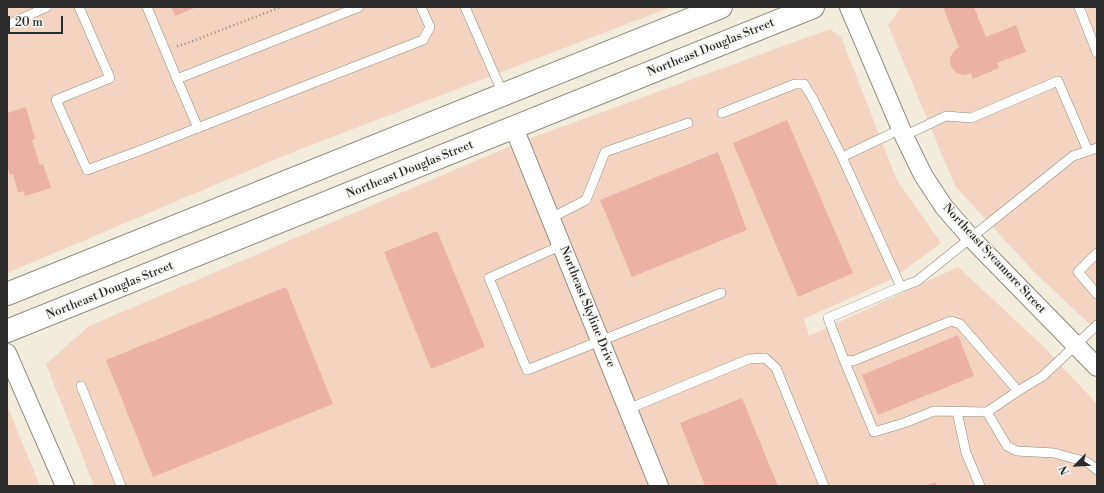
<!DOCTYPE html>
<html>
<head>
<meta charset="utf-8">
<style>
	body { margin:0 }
	#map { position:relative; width:1104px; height:493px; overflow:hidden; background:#f1ecdb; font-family:"Libre Bodoni",serif }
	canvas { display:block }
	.frame { position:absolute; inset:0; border:8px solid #2b2b2b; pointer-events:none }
	.north { position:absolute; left:1056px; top:445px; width:40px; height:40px; -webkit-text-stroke:3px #f6f6f2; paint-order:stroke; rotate:246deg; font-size:11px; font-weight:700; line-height:16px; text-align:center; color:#2b2b2b }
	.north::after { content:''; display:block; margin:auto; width:14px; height:18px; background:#2b2b2b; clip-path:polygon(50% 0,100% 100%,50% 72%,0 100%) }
	.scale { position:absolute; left:8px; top:16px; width:55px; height:18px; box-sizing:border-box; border:2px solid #2b2b2b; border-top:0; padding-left:5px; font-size:12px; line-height:14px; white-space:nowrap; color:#2b2b2b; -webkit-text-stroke:3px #f6f6f2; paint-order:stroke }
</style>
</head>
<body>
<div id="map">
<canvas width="1104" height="493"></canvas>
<div class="frame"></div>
<div class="north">N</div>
<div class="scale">20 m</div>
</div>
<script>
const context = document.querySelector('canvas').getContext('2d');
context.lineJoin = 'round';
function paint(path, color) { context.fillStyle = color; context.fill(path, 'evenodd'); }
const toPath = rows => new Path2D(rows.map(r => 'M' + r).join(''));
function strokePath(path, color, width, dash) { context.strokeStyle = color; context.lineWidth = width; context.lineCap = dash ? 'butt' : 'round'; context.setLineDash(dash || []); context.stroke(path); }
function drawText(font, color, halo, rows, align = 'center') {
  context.font = font + ' "Libre Bodoni",serif'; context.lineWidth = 3; context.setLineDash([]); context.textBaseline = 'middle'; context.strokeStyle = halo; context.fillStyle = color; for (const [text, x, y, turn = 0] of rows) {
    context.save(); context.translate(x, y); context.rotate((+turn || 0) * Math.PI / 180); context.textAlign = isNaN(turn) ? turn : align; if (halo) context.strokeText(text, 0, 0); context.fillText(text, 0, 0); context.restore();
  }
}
paint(toPath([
	[7,7,671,7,288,154,7,273],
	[901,7,1097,7,1097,331,1036,274,955,186,888,25],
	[830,29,841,37,897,180,941,243,892,279,804,319,809,336,958,267,1042,345,1097,404,1097,486,94,486,46,364,89,326,520,142],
	[7,408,8,408,40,486,7,486]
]), '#f5d3c1');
paint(toPath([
	[171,7,197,7,175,16],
	[943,7,974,7,986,37,1016,25,1026,52,997,63,999,68,973,79,971,74,964,75,957,73,952,68,950,63,950,58,953,52,959,47],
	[26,107,35,139,32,140,40,165,43,164,51,188,25,196,24,191,18,193,13,174,10,175,7,166,7,113],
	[787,120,853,273,798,297,733,143],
	[718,152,747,230,632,277,600,200],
	[437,231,485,347,431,369,384,252],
	[286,287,333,404,153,477,106,360],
	[958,335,974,376,878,415,862,375],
	[742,398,778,486,705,486,680,423],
	[935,482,937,486,925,486]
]), '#ebb2a4');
const lane = toPath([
	[79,7,110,78,56,100,87,170,136,152,423,40,430,27,421,7],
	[147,7,177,79,359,7],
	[465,7,503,94],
	[1079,7,1097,53],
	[7,25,47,7],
	[177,79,198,128],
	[722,113,795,84,804,84,813,99,842,157,901,129],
	[904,136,946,116,971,118,1058,81,1088,151],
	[842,157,901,287,917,281,1073,156,1097,148],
	[551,218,586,200,605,152,688,123],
	[562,245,489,278,527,370,721,293],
	[1097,253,1078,272,1097,294],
	[901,287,828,318,844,360,853,361,951,321,960,324,1018,391,1043,376,1097,325],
	[844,360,874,432,904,423,934,411,987,412,1018,391],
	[81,386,121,486],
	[628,409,749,359,765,358,776,368,824,486],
	[957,412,966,453,980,486],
	[987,412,1007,446,1017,451,1054,453,1087,462,1097,470]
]);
const street = toPath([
	[849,7,904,136,923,175,944,207,971,238,1097,367],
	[514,128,659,486],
	[7,353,65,486]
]);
const secondary = toPath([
	[7,294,721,7],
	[7,331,813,7]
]);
strokePath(lane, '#8e8c83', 10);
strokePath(street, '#8e8c83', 20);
strokePath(secondary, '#8e8c83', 24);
strokePath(toPath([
	[177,46,185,44,281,7]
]), '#8e8c83', 2.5, [1, 3]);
strokePath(lane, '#fff', 9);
strokePath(street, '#fff', 18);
strokePath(secondary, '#fff', 22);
drawText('12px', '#2b2b2b', '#f6f6f2', [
	["Northeast Douglas Street",711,48,-22],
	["Northeast Douglas Street",410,170,-22],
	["Northeast Sycamore Street",994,259,47],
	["Northeast Douglas Street",110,291,-22],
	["Northeast Skyline Drive",587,307,68]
]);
</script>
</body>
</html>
